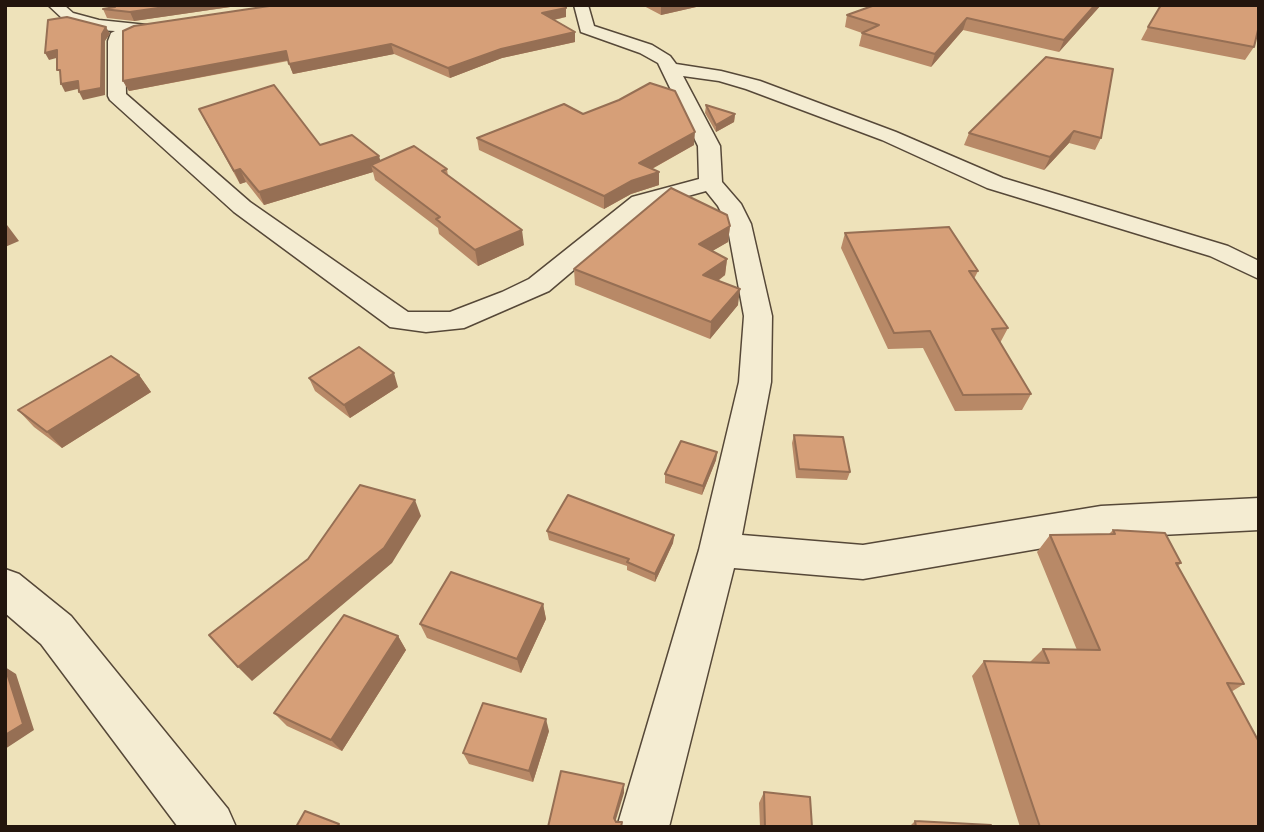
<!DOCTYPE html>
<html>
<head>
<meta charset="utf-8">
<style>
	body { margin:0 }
	#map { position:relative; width:1264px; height:832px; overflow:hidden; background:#eee2ba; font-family:"IM FELL English",serif }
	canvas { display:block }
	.frame { position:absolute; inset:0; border:7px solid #23150d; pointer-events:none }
</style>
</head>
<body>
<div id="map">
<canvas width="1264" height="832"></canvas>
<div class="frame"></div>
</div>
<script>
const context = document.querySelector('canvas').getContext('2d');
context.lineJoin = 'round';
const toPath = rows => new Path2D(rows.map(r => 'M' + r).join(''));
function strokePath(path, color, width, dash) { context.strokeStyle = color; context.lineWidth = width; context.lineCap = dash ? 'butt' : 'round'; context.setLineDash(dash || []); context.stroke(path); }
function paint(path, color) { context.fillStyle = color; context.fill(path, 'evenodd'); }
const street = toPath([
	[48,5,64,5,73,13,99,20,147,25,149,28,147,31,125,39,126,94,250,202,408,312,450,312,502,292,529,279,632,197,699,179,698,146,658,63,640,53,581,32,574,5,588,5,594,26,652,45,670,56,676,64,721,71,760,81,896,132,1003,178,1228,246,1259,261,1259,279,1210,256,987,188,882,140,746,89,719,81,683,76,720,146,722,182,741,204,751,224,772,316,771,382,742,535,863,545,1101,506,1259,498,1259,530,1101,538,863,579,734,568,669,827,617,827,699,550,739,382,744,316,727,224,718,206,706,191,648,207,549,291,464,328,426,332,390,327,234,212,110,100,108,96,108,41,111,33,115,31,98,30,63,19,48,5],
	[5,569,19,574,71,616,228,809,236,827,178,827,41,644,5,613,5,569]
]);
strokePath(street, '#564838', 3);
paint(street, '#f4ecd2');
paint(toPath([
	[115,5,244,5,134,21,107,18,103,9,115,7],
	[642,5,705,5,661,15],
	[1101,5,1059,52,963,30,931,67,859,46,862,33,845,27,847,15],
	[1259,5,1259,34,1255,39,1254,47,1245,60,1141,40,1148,27],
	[566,17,554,20,575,32,575,42,502,58,450,78,394,54,293,74,288,61,129,91,123,81],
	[1113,69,1101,138,1095,150,1069,143,1044,170,964,145,969,133],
	[706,105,735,114,734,122,716,132,705,113],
	[199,109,320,145,380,161,447,169,448,176,524,245,478,266,439,234,438,228,375,180,373,172,264,205,246,182,240,184,205,121],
	[583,114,694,145,652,169,659,172,659,185,631,194,604,209,479,150,477,138],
	[730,226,728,242,712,251,727,259,725,275,718,281,738,305,710,339,575,285,574,269],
	[845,233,978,271,974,279,1008,328,1000,343,1031,394,1022,410,955,411,923,348,888,349,841,248],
	[139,375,151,392,62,448,34,427,18,410],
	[309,378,398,387,350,418,315,391],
	[794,435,850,472,847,480,796,478,792,443],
	[717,452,716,460,702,495,665,483,665,474],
	[1113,530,1181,563,1178,566,1244,684,1231,692,1259,827,1020,827,972,676,984,661,1030,662,1043,649,1077,650,1037,552,1050,535,1109,534],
	[547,531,674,535,673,543,655,582,627,570,627,566,549,540],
	[543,604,546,619,521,673,427,638,420,624],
	[398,636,406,650,342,751,287,726,274,713],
	[549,731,533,782,469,764,463,753],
	[764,792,812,827,760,827,759,803],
	[915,821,991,827,909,827]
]), '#b88967');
paint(toPath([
	[179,5,244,5,134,21,130,12],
	[661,5,705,5,661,15],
	[1095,5,1101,5,1059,52,1064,40],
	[566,8,566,17,543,22,542,13],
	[967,18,963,30,931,67,935,54],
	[106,27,110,34,105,41,105,95,83,100,79,92,102,34],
	[575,32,575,42,502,58,450,78,448,68,501,49],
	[391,44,394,54,293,74,289,64],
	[57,50,60,57,49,60,45,53],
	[286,51,289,60,129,91,123,81],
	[78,81,82,88,65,92,61,84],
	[735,114,734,122,716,132,716,125],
	[1074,131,1069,143,1044,170,1050,157],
	[695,132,694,145,639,176,639,163],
	[379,156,383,169,371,165,373,172,264,205,259,192],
	[240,169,246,182,240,184,234,171],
	[659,172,659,185,631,194,604,209,604,196,631,181],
	[7,225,19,241,5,247,5,226],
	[730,226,728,242,697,260,699,244],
	[522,230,524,245,478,266,475,250],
	[727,259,725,275,702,292,703,275],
	[740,289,738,305,710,339,711,322],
	[394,373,398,387,350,418,344,405],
	[139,375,151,392,62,448,47,432],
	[717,452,716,460,702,495,703,486],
	[415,500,421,516,392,563,252,681,238,667],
	[674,535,673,543,655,582,655,574],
	[543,604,546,619,521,673,517,659],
	[398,636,406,650,342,751,331,740],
	[5,667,16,674,34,730,5,749],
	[546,719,549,731,533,782,529,771],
	[624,784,624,793,614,826,614,818]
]), '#966f54');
const building = toPath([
	[115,5,179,5,130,12,103,9,115,7,115,5],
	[276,5,566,5,566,8,542,13,575,32,501,49,448,68,391,44,289,64,286,51,123,81,123,31,134,26,276,5],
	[875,5,1095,5,1064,40,967,18,935,54,862,33,879,25,847,15,875,5],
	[1161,5,1259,5,1259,30,1258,30,1254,47,1148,27,1161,5],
	[67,17,106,27,102,34,101,88,79,92,78,81,61,84,60,70,57,70,57,50,45,53,48,20,67,17],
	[1046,57,1113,69,1101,138,1074,131,1050,157,969,133,1046,57],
	[650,83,675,91,695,132,639,163,659,172,631,181,604,196,477,138,564,104,583,114,619,100,650,83],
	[274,85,320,145,352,135,379,156,259,192,240,169,234,171,199,109,274,85],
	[706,105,735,114,716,125,706,105],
	[414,146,447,169,442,171,522,230,475,250,436,219,440,217,371,165,414,146],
	[671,188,727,215,730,226,699,244,727,259,703,275,740,289,711,322,574,269,671,188],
	[949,227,978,271,969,271,1008,328,992,329,1031,394,963,395,930,331,894,333,845,233,949,227],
	[359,347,394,373,344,405,309,378,359,347],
	[111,356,139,375,47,432,18,410,111,356],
	[794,435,843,437,850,472,799,469,794,435],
	[681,441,717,452,703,486,665,474,681,441],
	[360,485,415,500,384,548,238,667,209,635,308,559,360,485],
	[568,495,674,535,655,574,627,562,629,559,547,531,568,495],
	[1113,530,1165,533,1181,563,1176,563,1244,684,1227,683,1259,742,1259,827,1040,827,984,661,1049,663,1043,649,1100,650,1050,535,1115,534,1113,530],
	[451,572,543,604,517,659,420,624,451,572],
	[344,615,398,636,331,740,274,713,344,615],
	[5,667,23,724,5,735,5,667],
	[483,703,546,719,529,771,463,753,483,703],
	[561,771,624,784,614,818,616,822,622,822,621,827,548,827,561,771],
	[764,792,810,797,812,827,765,827,764,792],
	[305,811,339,824,337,827,296,827,305,811],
	[915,821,991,825,991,827,916,827,915,821]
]);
paint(building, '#d69f78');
strokePath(building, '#966f54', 2);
</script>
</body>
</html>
